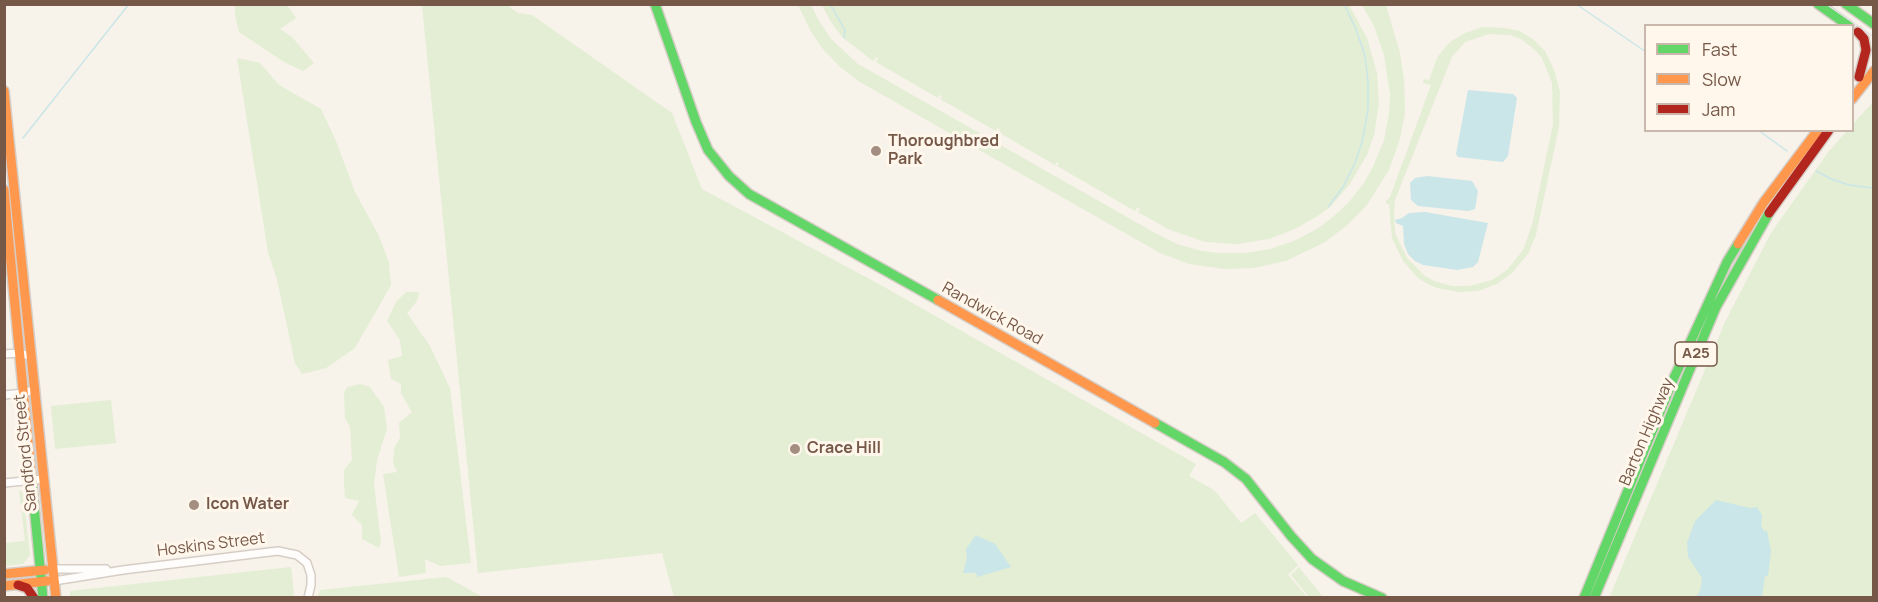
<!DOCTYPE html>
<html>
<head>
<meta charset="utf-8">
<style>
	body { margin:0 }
	#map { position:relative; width:1878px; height:602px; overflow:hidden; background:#f7f2ea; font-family:Manrope,sans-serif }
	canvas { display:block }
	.frame { position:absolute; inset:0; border:6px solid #765848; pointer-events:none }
	.legend { position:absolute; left:1644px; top:24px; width:210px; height:108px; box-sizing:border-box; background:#fff7eb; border:2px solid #c8b7aa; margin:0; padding:8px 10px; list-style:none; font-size:18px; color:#765848 }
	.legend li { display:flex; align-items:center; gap:12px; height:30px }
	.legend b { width:30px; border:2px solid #c8b7aa }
</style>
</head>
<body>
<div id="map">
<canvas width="1878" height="602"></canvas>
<div class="frame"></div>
<ul class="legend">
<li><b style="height:8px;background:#63d668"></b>Fast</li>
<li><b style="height:8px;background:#ff974d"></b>Slow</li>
<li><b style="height:8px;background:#b3261e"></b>Jam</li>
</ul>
</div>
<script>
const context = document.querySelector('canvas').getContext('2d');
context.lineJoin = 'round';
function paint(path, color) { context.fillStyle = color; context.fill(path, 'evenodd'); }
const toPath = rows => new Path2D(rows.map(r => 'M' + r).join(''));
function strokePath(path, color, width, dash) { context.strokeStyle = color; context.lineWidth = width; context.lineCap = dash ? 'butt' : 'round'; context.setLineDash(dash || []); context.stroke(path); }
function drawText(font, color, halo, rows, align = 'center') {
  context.font = font + ' Manrope,sans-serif'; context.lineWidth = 6; context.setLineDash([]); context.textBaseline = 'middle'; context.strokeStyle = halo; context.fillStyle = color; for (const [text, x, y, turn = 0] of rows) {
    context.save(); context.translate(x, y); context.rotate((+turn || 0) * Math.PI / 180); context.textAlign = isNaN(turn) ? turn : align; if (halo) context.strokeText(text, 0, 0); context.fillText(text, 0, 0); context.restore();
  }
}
paint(toPath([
	[235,5,287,5,296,18,280,29,292,37,314,63,303,71,284,62,239,32,235,15],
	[422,5,507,5,518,13,532,15,672,113,702,189,877,283,1196,464,1189,476,1214,490,1241,523,1255,513,1298,565,1288,575,1307,597,674,597,662,553,478,573],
	[798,5,811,5,819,21,831,39,858,64,1155,233,1177,244,1201,251,1218,253,1245,253,1270,249,1294,241,1317,229,1333,217,1348,203,1364,183,1373,167,1384,140,1389,114,1390,94,1384,55,1374,26,1362,5,1386,5,1400,53,1404,79,1405,113,1400,139,1389,170,1367,205,1345,227,1325,242,1286,261,1253,268,1224,269,1189,264,1160,253,860,82,840,67,822,48,810,30],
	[822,5,1349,5,1367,38,1377,73,1379,104,1374,135,1367,155,1349,185,1330,207,1316,217,1295,229,1269,239,1237,244,1205,242,1168,229,1138,212,1140,209,1137,207,1135,211,1057,166,1059,163,1057,162,1055,165,998,132,1000,129,997,128,996,131,940,99,942,96,939,95,938,98,876,62,878,59,876,57,873,61,842,37,831,22],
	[1483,27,1505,28,1519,31,1533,39,1545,51,1554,70,1560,92,1559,127,1536,235,1528,254,1513,272,1497,284,1478,291,1459,292,1437,288,1428,284,1418,278,1403,261,1392,238,1389,204,1386,204,1386,201,1390,197,1431,85,1423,83,1423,79,1429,80,1438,56,1450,42,1465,33],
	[1489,34,1510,35,1521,39,1535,50,1542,58,1552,83,1553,124,1532,225,1523,250,1507,270,1492,280,1470,286,1452,286,1434,281,1425,276,1407,258,1395,233,1394,212,1395,200,1452,57,1465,42],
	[237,58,260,63,279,85,321,109,336,141,355,192,379,236,389,263,391,285,355,348,326,368,302,374,295,363,277,280,268,252],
	[1873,102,1873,597,1609,598,1725,322,1771,233,1829,151,1847,131,1852,130,1853,124],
	[406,292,419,292,417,301,407,313,430,346,450,388,471,563,440,566,425,559,426,573,399,577,383,474,397,472,393,463,394,449,400,437,399,423,412,412,401,393,401,384,391,379,388,360,402,356,400,340,387,321,396,302],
	[360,384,370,387,384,407,387,429,377,460,374,484,381,543,379,548,362,539,362,525,352,515,359,501,345,498,344,484,344,470,352,460,350,427,345,418,344,393,347,387],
	[111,400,116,443,55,449,51,406],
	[19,490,23,493,30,555,23,564,5,566,5,543,25,541],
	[291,567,294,593,293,597,70,597,70,591],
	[1299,567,1323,597,1309,597,1291,575],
	[446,577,483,597,318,597,320,590]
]), '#e3eed4');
paint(toPath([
	[1468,90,1513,94,1517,98,1508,156,1503,162,1458,157,1456,154],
	[1427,176,1472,181,1478,191,1475,209,1468,211,1418,206,1411,200,1410,183,1415,178],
	[1425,212,1488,223,1478,262,1473,267,1457,270,1423,265,1415,261,1408,254,1404,244,1403,226,1396,223,1395,220,1402,218,1409,213],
	[1716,500,1750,508,1757,507,1762,515,1761,525,1764,531,1767,531,1771,551,1768,576,1765,576,1762,597,1696,597,1700,591,1702,578,1688,557,1687,543,1695,521],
	[976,535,995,544,1011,567,977,577,976,573,963,573,967,558,966,549]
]), '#cae6e8');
strokePath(toPath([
	[830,4,845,30,844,38],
	[1576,4,1646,52],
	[1758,130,1787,151],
	[23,138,129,4],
	[1816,171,1831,179,1849,185,1874,188],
	[1328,207,1343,187,1355,163,1362,142,1368,110,1368,81,1365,56,1356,29,1344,4]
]), '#cae6e8', 1.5);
const street = toPath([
	[4,354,20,353,32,357],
	[4,395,24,393,35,389],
	[4,483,44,479],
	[53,569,106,569],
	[54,581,123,570,278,551,297,555,307,563,311,575,311,585,308,598]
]);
const fast = toPath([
	[655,4,696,122,708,150,729,176,749,194,938,300],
	[1818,4,1849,26],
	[1846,4,1874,24],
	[1155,423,1224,462,1246,479,1291,536,1312,559,1343,581,1382,598],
	[32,484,43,598],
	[1584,598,1673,380,1727,262,1738,244],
	[1594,598,1716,307,1769,213]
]);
const slow = toPath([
	[4,91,56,598],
	[1852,99,1874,71],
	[4,190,32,484],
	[1738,244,1764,202,1818,130],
	[938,300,1155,423],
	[4,574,45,570],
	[4,586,47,581]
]);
const jam = toPath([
	[1858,32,1864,39,1866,50,1859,77],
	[1769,213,1829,130],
	[18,585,27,588,34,598]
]);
strokePath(street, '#d6cec6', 10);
strokePath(fast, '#d6cec6', 12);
strokePath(slow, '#d6cec6', 12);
strokePath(jam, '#d6cec6', 12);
strokePath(street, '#fefdfc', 7);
strokePath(fast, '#63d668', 9);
strokePath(slow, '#ff974d', 9);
strokePath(jam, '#b3261e', 9);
strokePath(toPath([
	[1826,4,1874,37]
]), '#e4e2e5', 1.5);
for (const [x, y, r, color] of [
	[876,151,6,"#a38e81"],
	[795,449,6,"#a38e81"],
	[194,505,6,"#a38e81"]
]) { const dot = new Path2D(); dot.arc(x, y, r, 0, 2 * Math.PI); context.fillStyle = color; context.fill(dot); strokePath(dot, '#fff7eb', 2); }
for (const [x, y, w] of [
	[1696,354,42]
]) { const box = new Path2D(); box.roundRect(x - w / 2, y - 12, w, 24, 4.5); context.fillStyle = '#fff7eb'; context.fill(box); strokePath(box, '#765848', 1.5); }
drawText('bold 15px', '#765848', null, [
	["A25",1696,354]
]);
drawText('bold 16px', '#765848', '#fff7eb', [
	["Thoroughbred",888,142],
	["Park",888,160],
	["Crace Hill",807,449],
	["Icon Water",206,505]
], 'left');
drawText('16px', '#765848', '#fff7eb', [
	["Randwick Road",992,314,29],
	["Barton Highway",1647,432,-67],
	["Sandford Street",26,453,-96],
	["Hoskins Street",211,545,-7]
]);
</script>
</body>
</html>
